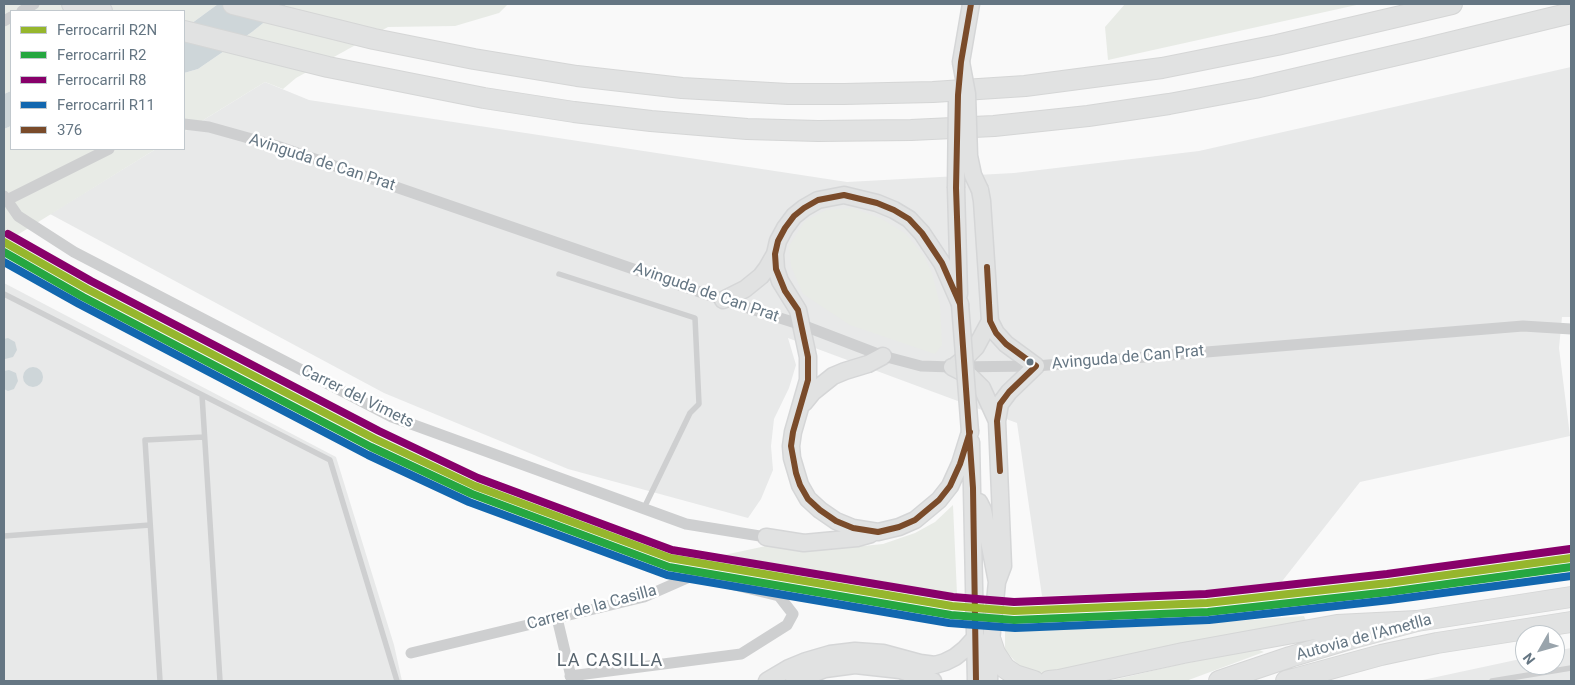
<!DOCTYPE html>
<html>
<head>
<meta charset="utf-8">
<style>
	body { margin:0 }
	#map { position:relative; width:1575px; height:685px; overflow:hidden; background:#f9f9f9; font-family:Roboto,sans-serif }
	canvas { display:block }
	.frame { position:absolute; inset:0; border:5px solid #657683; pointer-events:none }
	.legend { position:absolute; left:10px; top:10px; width:175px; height:140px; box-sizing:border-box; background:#fff; border:1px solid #c1c8cd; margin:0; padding:6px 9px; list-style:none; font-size:15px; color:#657683 }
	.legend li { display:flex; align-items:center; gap:10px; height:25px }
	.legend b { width:25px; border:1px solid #c1c8cd }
	.north { position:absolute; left:1515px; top:625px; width:50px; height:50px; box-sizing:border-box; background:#fff; border:1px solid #c1c8cd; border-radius:50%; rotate:232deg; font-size:14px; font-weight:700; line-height:20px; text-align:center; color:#657683 }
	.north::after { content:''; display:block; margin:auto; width:18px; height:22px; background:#99a4ac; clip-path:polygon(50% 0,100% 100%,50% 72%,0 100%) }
</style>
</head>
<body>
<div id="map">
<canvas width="1575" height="685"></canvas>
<div class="frame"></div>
<ul class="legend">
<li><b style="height:6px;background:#96b62d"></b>Ferrocarril R2N</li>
<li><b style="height:6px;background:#26a741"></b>Ferrocarril R2</li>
<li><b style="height:6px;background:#88006a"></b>Ferrocarril R8</li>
<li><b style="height:6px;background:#1267af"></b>Ferrocarril R11</li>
<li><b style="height:6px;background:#7a4b2a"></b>376</li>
</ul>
<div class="north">N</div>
</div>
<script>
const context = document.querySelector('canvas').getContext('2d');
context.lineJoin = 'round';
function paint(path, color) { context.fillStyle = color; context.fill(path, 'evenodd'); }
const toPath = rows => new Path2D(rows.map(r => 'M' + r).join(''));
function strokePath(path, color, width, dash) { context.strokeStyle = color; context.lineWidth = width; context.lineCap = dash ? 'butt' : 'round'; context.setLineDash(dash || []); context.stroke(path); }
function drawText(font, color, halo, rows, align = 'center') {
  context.font = font + ' Roboto,sans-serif'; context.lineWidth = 5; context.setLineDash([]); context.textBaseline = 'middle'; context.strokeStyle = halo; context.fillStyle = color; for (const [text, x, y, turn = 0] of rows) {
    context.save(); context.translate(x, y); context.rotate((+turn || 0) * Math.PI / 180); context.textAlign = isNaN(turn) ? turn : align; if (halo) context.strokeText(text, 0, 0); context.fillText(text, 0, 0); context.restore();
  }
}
paint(toPath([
	[1571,67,1571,317,1562,317,1559,348,1570,436,1360,482,1276,589,1042,596,1017,423,788,338,796,365,789,388,774,419,771,446,773,470,761,499,748,518,568,469,384,393,50,214,156,149,184,149,184,132,265,82,309,100,847,182,1014,173,1199,151],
	[4,283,336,457,394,645,402,681,4,681],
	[1571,648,1571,681,1418,681,1525,658,1525,665,1555,665,1555,651]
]), '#e8e9e9');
paint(toPath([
	[4,4,218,4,184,29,184,11,11,11,11,91,4,94],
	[287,4,508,4,499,13,455,26,388,27,296,78,283,89,265,82,184,132,184,73,198,69,252,32],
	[1125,4,1361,4,1108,60,1105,27],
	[11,126,11,149,156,149,14,237,4,244,4,129],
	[853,208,882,219,906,234,924,256,932,273,940,305,942,345,935,354,850,325,803,294,791,266,789,246,805,221,826,210],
	[953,505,957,594,724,555,766,546,823,550,883,544,915,533,935,522],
	[1304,616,1306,621,1043,673,1021,668,1005,650,1005,623,1168,626],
	[1257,649,1264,652,1186,681,1109,681,1177,665]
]), '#e8ebe6');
paint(toPath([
	[218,4,287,4,252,32,198,69,184,73,184,29],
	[11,91,11,126,4,129,4,94],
	[8,338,15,342,17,350,13,357,5,359,4,358,4,339],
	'23 377a10 10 0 1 1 20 0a10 10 0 1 1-20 0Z',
	[9,370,16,373,18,381,14,389,8,391,4,389,4,371]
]), '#ced6d9');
const secondary = toPath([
	[961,62,971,4],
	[956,188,959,294],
	[980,190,982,201,990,321,996,333,1006,344,1036,366,1009,392,1000,404,997,421,1003,566,997,582],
	[775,254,776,269,780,281,798,310,808,357,808,380,793,432,791,446,792,458,800,485,808,499,820,510,836,521,853,528,878,532,899,527,915,520,939,500,950,486,960,464,970,432],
	[723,300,745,289,761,276,767,268,775,254,778,241,785,228,794,216,804,208,818,200,844,195,877,203,894,210,909,219,922,233,942,263,960,304],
	[956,365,965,358,976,347,990,321],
	[952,367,970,376,982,388,997,421],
	[804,403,813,392,833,376,845,371,868,364,883,356],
	[971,442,976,681],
	[979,502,983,510,997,582,991,641,989,681],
	[766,537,804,543,857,538,871,534],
	[767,681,789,668,806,661,830,654,855,651,883,653,920,663,935,665,945,662,955,657,965,649,975,638],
	[794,681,825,669,855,665,900,670,933,681]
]);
const highway = toPath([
	[72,4,102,11],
	[233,4,374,39,474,59,577,76,682,88,788,94,844,94,933,92,1025,86,1162,68,1277,45,1452,4],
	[184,31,328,67,484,98,574,112,651,121,747,129,818,131,911,130,994,126,1088,116,1169,104,1255,88,1423,49,1571,13],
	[991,641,995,653,1005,668,1015,675,1034,681],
	[1049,681,1059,680,1183,653,1337,625,1417,621],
	[1219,681,1290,657,1350,639,1417,621,1571,597],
	[1286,681,1381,655,1437,643,1571,622]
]);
strokePath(secondary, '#d5d6d7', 19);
strokePath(highway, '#d5d6d6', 22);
strokePath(toPath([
	[559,274,695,318,699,404,690,413,644,508],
	[4,294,330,460,397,681],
	[202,395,220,681],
	[4,536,150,525],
	[160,681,145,440,204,437],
	[1492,681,1571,668]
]), '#cecfd0', 5.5);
strokePath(toPath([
	[22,11,34,4],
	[4,21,11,17],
	[184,124,209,127,277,146,723,300,802,325,883,356,921,366,952,367,1036,366,1523,326,1571,329],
	[4,196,7,200,109,149],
	[7,200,18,216,74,252,392,417,686,524,766,537],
	[557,618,572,681],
	[411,653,644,597,694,575,779,596,793,614,787,625,741,654,570,676]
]), '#cecfd0', 11);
strokePath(secondary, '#e1e2e2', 16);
strokePath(highway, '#e1e2e2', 20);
const secondaryBridge = toPath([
	[961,62,967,94,969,156,973,175,980,190],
	[956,188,957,101],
	[960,304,970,432]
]);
strokePath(secondaryBridge, '#d5d6d7', 19, []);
strokePath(secondaryBridge, '#e1e2e2', 16);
strokePath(toPath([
	[971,4,961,62,958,95,956,188,960,304,973,488,976,681],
	[987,267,990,321,996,333,1006,344,1036,366,1009,392,1000,404,997,421,1000,471],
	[960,304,942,263,922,233,909,219,894,210,877,203,844,195,818,200,804,208,794,216,785,228,778,241,775,254,776,269,785,291,798,310,808,357,808,380,793,432,791,446,796,473,800,485,808,499,820,510,836,521,853,528,878,532,899,527,915,520,939,500,950,486,960,464,970,432]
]), '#7a4b2a', 6);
strokePath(toPath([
	[4,242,87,289,375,439,475,486,670,558,952,606,1014,611,1207,603,1388,583,1571,558]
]), '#96b62d', 8);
strokePath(toPath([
	[4,252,83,297,371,447,472,494,669,567,951,615,1014,620,1208,612,1389,592,1571,567]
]), '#26a741', 8);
strokePath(toPath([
	[8,234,91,281,379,431,478,478,672,550,953,597,1014,602,1206,594,1387,574,1570,549]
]), '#88006a', 8);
strokePath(toPath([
	[4,262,79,304,368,455,469,502,667,575,949,623,1015,628,1209,620,1390,600,1571,576]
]), '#1267af', 8);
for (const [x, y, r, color] of [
	[1030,362,4.5,"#657683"]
]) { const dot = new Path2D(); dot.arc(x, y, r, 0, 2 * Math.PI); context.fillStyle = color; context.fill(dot); strokePath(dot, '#fff', 2); }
drawText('16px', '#657683', '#fff', [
	["Avinguda de Can Prat",322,163,18],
	["Avinguda de Can Prat",706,293,19],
	["Avinguda de Can Prat",1128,358,-5],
	["Carrer del Vimets",357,397,26],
	["Carrer de la Casilla",592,608,-15],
	["Autovia de l'Ametlla",1364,638,-15]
]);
context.letterSpacing = '1px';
drawText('18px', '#57646e', '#fff', [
	["LA CASILLA",610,661]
]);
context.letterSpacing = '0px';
</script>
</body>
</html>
